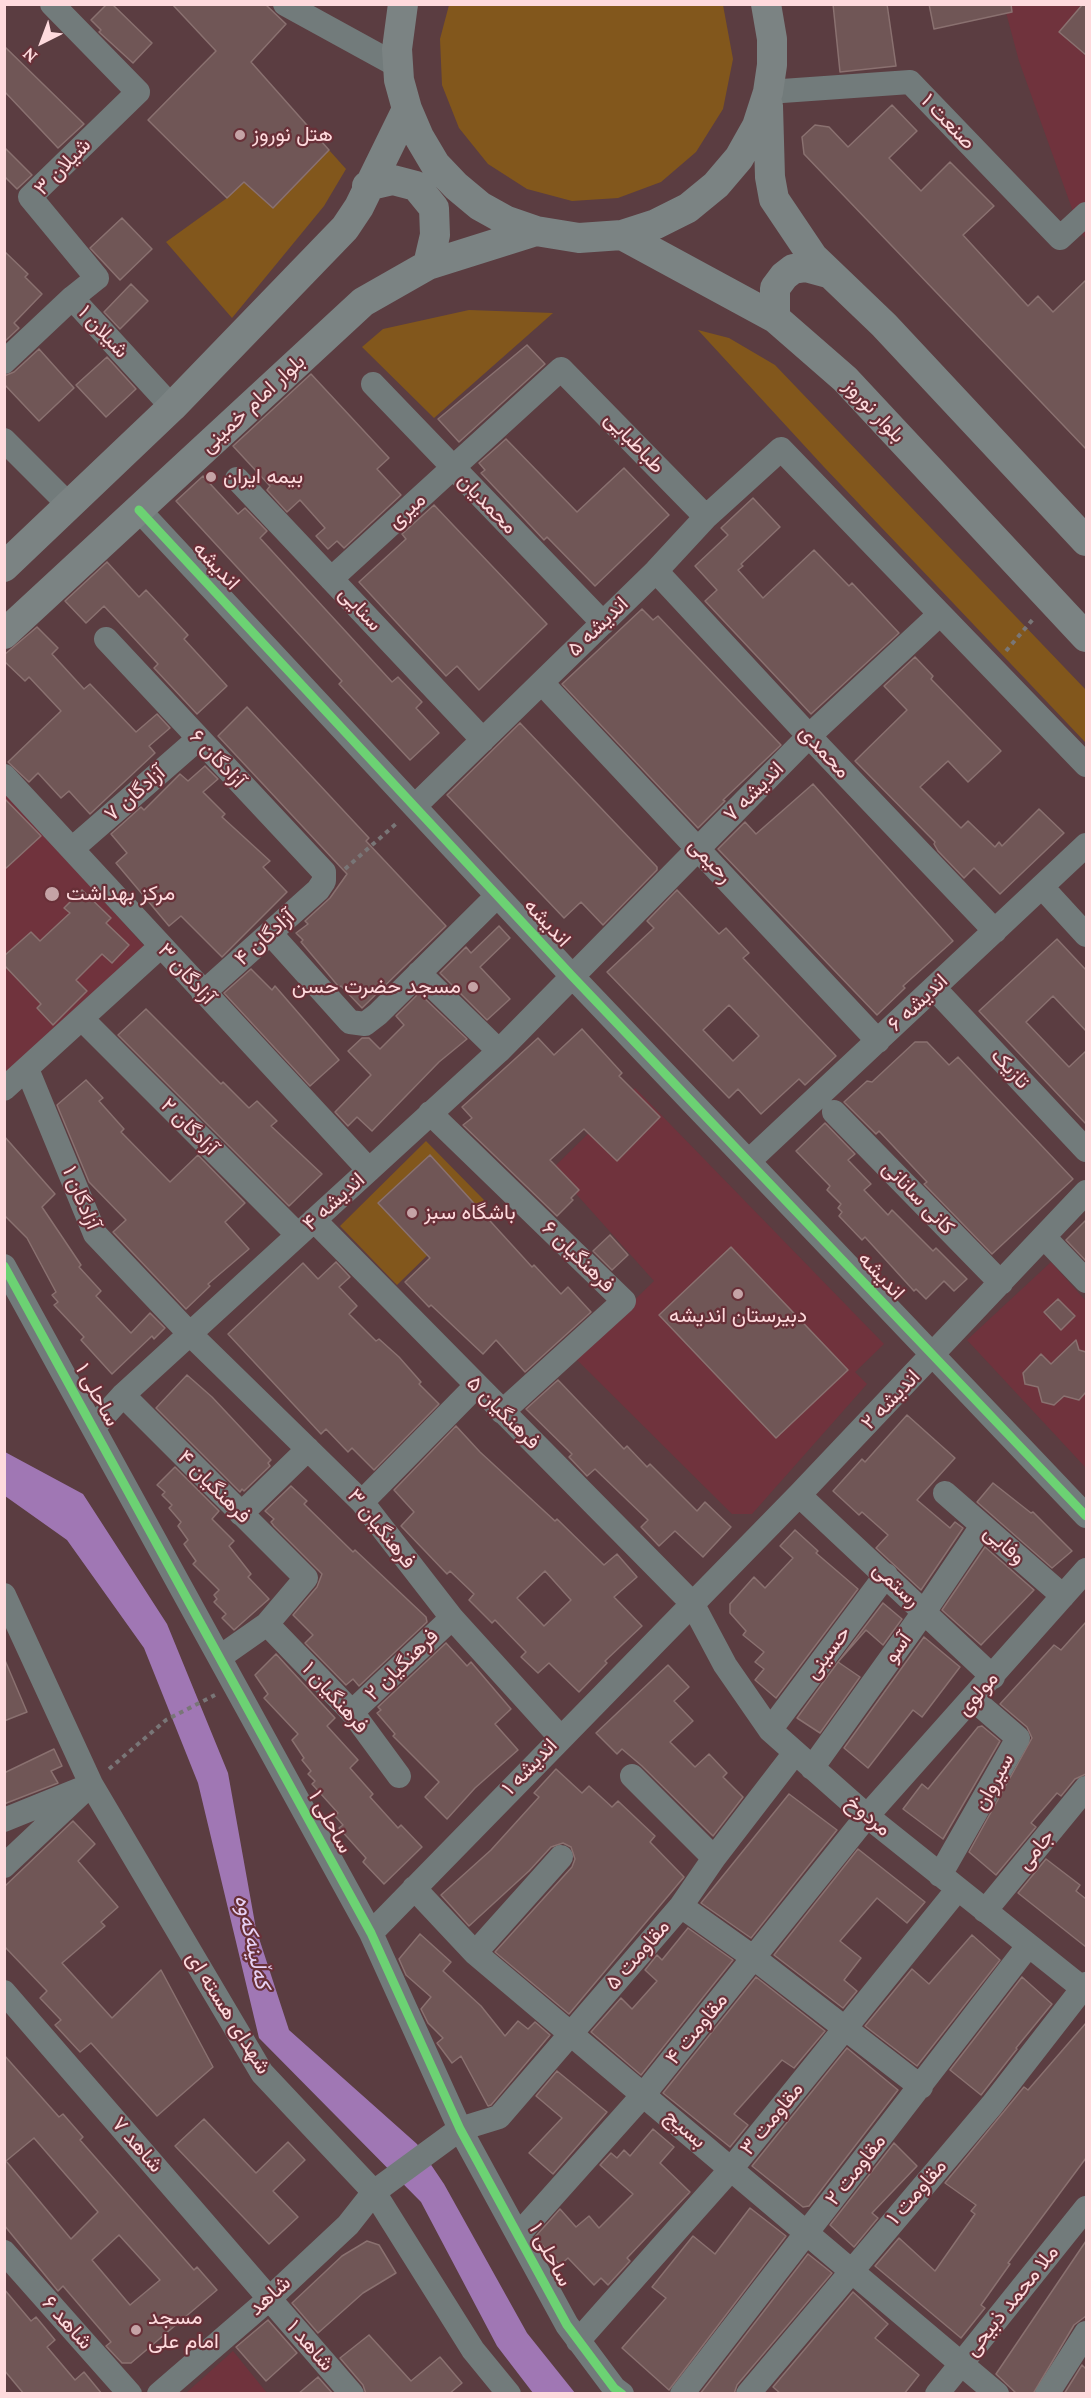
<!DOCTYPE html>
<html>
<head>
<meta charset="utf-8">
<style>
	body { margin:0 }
	#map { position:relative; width:1091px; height:2398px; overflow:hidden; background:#5b3d41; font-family:Lora,serif }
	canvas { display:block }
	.frame { position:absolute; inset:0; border:6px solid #fedadd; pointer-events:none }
	.north { position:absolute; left:12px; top:12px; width:60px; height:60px; -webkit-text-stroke:4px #683038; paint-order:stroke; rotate:222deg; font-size:16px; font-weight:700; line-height:24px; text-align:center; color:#fedadd }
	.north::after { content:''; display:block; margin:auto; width:21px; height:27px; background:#fedadd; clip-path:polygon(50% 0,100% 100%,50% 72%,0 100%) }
</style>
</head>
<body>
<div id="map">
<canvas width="1091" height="2398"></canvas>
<div class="frame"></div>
<div class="north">N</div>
</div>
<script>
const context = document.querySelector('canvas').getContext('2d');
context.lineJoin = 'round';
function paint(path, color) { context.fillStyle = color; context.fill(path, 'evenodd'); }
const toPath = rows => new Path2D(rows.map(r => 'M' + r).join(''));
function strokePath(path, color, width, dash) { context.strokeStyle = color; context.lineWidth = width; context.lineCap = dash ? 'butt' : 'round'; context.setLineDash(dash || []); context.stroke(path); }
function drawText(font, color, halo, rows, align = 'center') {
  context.font = font + ' Lora,Vazirmatn,serif'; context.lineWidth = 4.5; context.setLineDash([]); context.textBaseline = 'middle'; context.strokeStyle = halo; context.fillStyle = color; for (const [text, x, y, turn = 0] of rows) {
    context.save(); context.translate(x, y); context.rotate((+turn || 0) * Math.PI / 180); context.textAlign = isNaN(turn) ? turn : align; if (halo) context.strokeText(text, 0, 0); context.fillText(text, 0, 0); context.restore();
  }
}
paint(toPath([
	[1004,5,1086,5,1086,239,1080,231,1019,61],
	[5,791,147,949,5,1079],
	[635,1088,884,1344,855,1372,867,1384,752,1514,732,1514,575,1358,654,1281,553,1168],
	[1051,1262,1086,1301,1086,1468,967,1340],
	[233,2351,267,2393,186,2393]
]), '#70333d');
paint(toPath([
	[449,5,723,5,733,59,723,109,696,152,661,182,618,198,572,201,527,189,488,164,459,128,442,85,440,39],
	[329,150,346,169,324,206,232,318,166,242,227,198,244,182,273,208],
	[469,310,553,313,434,418,362,347,383,329],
	[698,330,729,338,775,365,1086,690,1086,743,824,467],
	[426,1141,484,1200,397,1285,340,1226]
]), '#82571c');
paint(toPath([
	[5,1452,83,1494,167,1624,228,1773,256,1929,289,2030,417,2144,444,2184,527,2333,575,2393,533,2393,497,2346,421,2202,259,2038,198,1783,144,1648,67,1540,5,1496]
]), '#a077b4');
const building = toPath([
	[107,4,112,4,152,43,133,63,99,32,101,30,91,20,107,4],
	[172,4,265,4,286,24,251,62,329,150,273,208,244,182,227,198,148,120,216,51,172,4],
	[833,4,887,4,896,66,840,72,833,4],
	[929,4,1011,4,1012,12,934,29,929,4],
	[1083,4,1086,4,1086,55,1059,32,1083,4],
	[4,46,84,124,58,148,4,91,4,46],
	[892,105,917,131,889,158,921,191,950,162,994,206,963,235,1028,306,1038,296,1053,312,1086,280,1086,449,804,154,802,137,815,125,829,127,848,147,892,105],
	[4,147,32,175,17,189,4,176,4,147],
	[122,218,152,249,120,280,90,248,122,218],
	[4,251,28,274,25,277,42,294,14,323,19,328,4,342,4,251],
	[131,284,148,301,120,329,104,312,131,284],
	[527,345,545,364,459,442,438,419,527,345],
	[39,349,74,388,39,421,4,384,4,376,14,372,39,349],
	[107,357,136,389,106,417,76,385,107,357],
	[311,374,389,458,377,469,401,495,344,548,337,541,328,549,316,536,325,528,300,500,287,512,267,490,270,486,233,446,311,374],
	[506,439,577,512,624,468,669,515,595,586,547,537,544,540,481,473,485,470,479,463,506,439],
	[203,476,238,514,245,508,267,531,260,538,392,682,398,677,422,702,416,708,439,733,410,760,339,684,342,681,176,501,203,476],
	[753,498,780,527,741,564,743,566,738,570,763,598,814,550,849,586,852,583,899,633,811,714,705,601,717,590,695,566,728,535,721,528,753,498],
	[434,505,547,624,479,690,457,666,446,676,359,582,406,539,402,534,434,505],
	[107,562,139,597,146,590,188,635,184,639,227,686,197,714,154,668,158,664,104,606,86,623,65,601,107,562],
	[642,609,653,620,658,616,781,745,723,800,725,801,698,828,562,684,642,609],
	[37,627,58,648,52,654,84,689,90,684,136,732,157,714,170,728,149,746,155,753,90,814,69,791,61,798,38,773,29,782,8,762,61,711,29,677,25,681,4,661,4,655,37,627],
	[915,657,933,676,931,679,1001,751,968,782,948,761,920,787,961,828,968,821,995,847,999,842,1002,846,1039,809,1064,833,1000,894,974,868,964,878,938,851,934,844,935,842,855,761,907,710,884,686,915,657],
	[247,707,369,838,366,841,446,926,362,1008,341,986,339,987,301,942,303,940,296,933,308,924,305,921,330,898,347,874,218,736,247,707],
	[520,723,657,867,657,870,603,925,581,902,564,918,447,795,520,723],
	[205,766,218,779,203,792,225,814,222,817,270,861,263,867,287,892,222,957,181,916,169,926,116,863,127,853,111,834,141,807,144,810,180,774,188,781,205,766],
	[813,784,953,941,903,986,905,988,877,1015,718,849,745,822,756,834,813,784],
	[4,798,41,836,4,870,4,798],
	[82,890,111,918,106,923,129,945,112,963,102,954,76,980,87,991,53,1025,37,1008,41,1004,4,965,4,956,31,932,40,941,70,913,64,908,82,890],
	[677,890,719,934,726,928,749,953,743,958,836,1056,805,1085,799,1079,761,1114,738,1089,729,1098,607,972,654,928,647,921,677,890],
	[729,1005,759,1036,733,1061,703,1030,729,1005],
	[499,926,510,938,480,967,510,999,487,1020,440,973,466,947,471,953,499,926],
	[1057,939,1086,970,1086,1031,1053,996,1026,1022,1069,1067,1086,1051,1086,1124,979,1011,1057,939],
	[251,969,272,990,275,986,339,1060,310,1086,224,993,251,969],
	[419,993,467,1039,439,1062,372,1131,357,1117,348,1126,335,1112,371,1075,348,1051,362,1038,369,1038,380,1049,404,1025,396,1016,419,993],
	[146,1009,221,1084,223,1082,249,1108,257,1101,277,1121,271,1126,322,1174,289,1206,118,1035,146,1009],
	[582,1029,622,1073,619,1076,660,1117,617,1161,584,1129,550,1160,579,1190,571,1198,573,1200,557,1216,463,1125,472,1118,462,1107,538,1038,554,1055,582,1029],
	[915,1042,927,1042,949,1065,958,1057,1073,1179,992,1254,924,1184,927,1182,879,1131,876,1134,844,1102,867,1081,872,1082,915,1042],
	[86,1080,103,1098,99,1101,124,1129,121,1132,170,1182,198,1155,245,1203,225,1222,249,1249,208,1284,210,1286,186,1309,113,1232,126,1220,89,1182,57,1105,86,1080],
	[825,1123,855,1154,848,1160,871,1184,864,1190,888,1215,892,1210,933,1251,936,1248,967,1279,954,1291,944,1281,926,1299,916,1289,914,1291,865,1237,862,1240,839,1216,842,1212,838,1208,841,1204,827,1190,830,1186,796,1151,825,1123],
	[4,1136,55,1194,42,1207,81,1265,79,1267,101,1291,96,1296,131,1333,150,1313,165,1328,154,1339,152,1336,112,1374,81,1340,84,1337,54,1305,58,1302,52,1295,56,1292,27,1238,4,1215,4,1136],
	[430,1155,532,1267,534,1265,561,1294,568,1287,591,1312,525,1372,496,1340,483,1354,431,1305,429,1307,405,1282,430,1258,378,1203,430,1155],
	[1086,1220,1086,1261,1066,1240,1086,1220],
	[610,1235,628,1255,612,1270,593,1251,610,1235],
	[731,1247,848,1370,776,1438,659,1315,731,1247],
	[336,1262,350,1277,339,1287,357,1306,349,1314,376,1341,379,1339,399,1357,421,1382,419,1384,439,1404,374,1470,352,1448,348,1452,326,1429,321,1434,228,1334,303,1263,318,1279,336,1262],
	[1058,1299,1075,1316,1061,1330,1044,1312,1058,1299],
	[1076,1340,1079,1350,1086,1352,1086,1392,1079,1400,1064,1396,1054,1405,1042,1402,1038,1387,1025,1384,1023,1373,1041,1354,1051,1364,1076,1340],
	[187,1375,212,1397,271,1460,268,1463,270,1466,244,1491,242,1489,240,1492,156,1408,187,1375],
	[558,1380,624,1449,627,1446,647,1467,650,1464,697,1511,705,1502,731,1527,703,1557,675,1531,659,1546,641,1527,648,1520,595,1469,587,1476,569,1457,572,1454,526,1409,558,1380],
	[907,1415,955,1458,917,1500,950,1528,955,1522,963,1528,921,1590,876,1548,888,1535,862,1512,859,1515,833,1491,862,1459,865,1462,907,1415],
	[456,1426,480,1452,555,1521,557,1519,604,1565,617,1554,637,1577,614,1597,642,1626,605,1661,607,1663,579,1692,549,1663,538,1673,521,1657,526,1652,495,1620,492,1623,469,1600,474,1594,450,1571,447,1574,401,1526,414,1512,394,1490,456,1426],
	[545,1571,571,1600,544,1626,517,1598,545,1571],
	[175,1467,219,1511,212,1519,234,1541,229,1546,251,1574,248,1577,269,1599,234,1630,222,1618,226,1614,214,1602,217,1599,214,1595,219,1590,193,1564,196,1561,184,1544,188,1540,178,1526,181,1522,169,1508,172,1505,162,1495,165,1492,157,1485,175,1467],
	[993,1483,1031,1513,1033,1512,1072,1551,1052,1568,977,1502,993,1483],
	[291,1486,307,1501,304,1504,353,1552,355,1550,426,1617,427,1622,359,1686,353,1679,346,1685,305,1643,313,1635,293,1615,317,1587,322,1574,274,1526,271,1522,274,1519,265,1511,291,1486],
	[795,1530,818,1551,816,1553,858,1589,776,1698,755,1680,764,1669,755,1662,764,1652,743,1635,746,1631,730,1613,730,1604,754,1577,765,1588,793,1558,780,1546,795,1530],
	[985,1547,1034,1590,981,1645,942,1610,985,1547],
	[883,1603,902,1619,883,1645,866,1630,838,1662,883,1603],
	[1086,1622,1086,1774,1075,1779,1061,1796,1057,1793,1031,1823,1036,1827,996,1875,969,1852,1032,1738,1027,1727,1000,1704,1054,1645,1061,1650,1086,1622],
	[924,1637,960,1667,922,1717,913,1710,868,1768,844,1748,924,1637],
	[446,1643,467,1666,471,1662,511,1709,495,1724,518,1750,475,1788,447,1819,425,1797,439,1782,393,1736,395,1734,377,1713,381,1710,378,1707,446,1643],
	[276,1654,335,1718,327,1726,358,1760,350,1768,373,1794,370,1797,398,1828,401,1825,422,1847,384,1884,363,1862,366,1858,339,1828,343,1825,335,1816,338,1813,312,1784,315,1781,308,1774,311,1771,302,1760,304,1758,292,1740,298,1734,264,1698,268,1694,255,1675,276,1654],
	[4,1658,27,1712,4,1721,4,1658],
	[838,1662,860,1677,820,1733,797,1718,838,1662],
	[668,1665,689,1687,674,1701,693,1721,670,1742,695,1767,709,1754,727,1773,723,1777,743,1797,713,1836,642,1766,622,1749,617,1754,596,1733,668,1665],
	[982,1726,1000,1741,943,1839,903,1809,922,1784,928,1789,978,1727,982,1726],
	[54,1749,62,1766,51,1771,58,1783,4,1804,4,1773,54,1749],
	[556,1769,582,1793,589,1786,612,1807,618,1801,655,1836,650,1842,684,1877,569,2014,495,1952,572,1867,575,1859,571,1847,563,1843,551,1847,529,1871,469,1926,441,1895,491,1850,539,1797,534,1793,556,1769],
	[789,1794,837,1830,751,1938,701,1903,789,1794],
	[73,1821,95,1844,78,1861,118,1907,101,1922,105,1926,62,1963,112,2018,161,1970,213,2067,157,2116,91,2043,80,2052,55,2025,61,2020,40,1998,47,1991,4,1946,4,1887,73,1821],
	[858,1849,925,1902,907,1923,877,1898,840,1941,861,1958,844,1980,857,1991,843,2008,774,1955,858,1849],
	[1046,1859,1080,1885,1076,1891,1086,1899,1086,1947,1018,1893,1046,1859],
	[688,1928,733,1960,641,2075,591,2032,621,1998,632,2009,657,1981,645,1970,657,1955,662,1960,688,1928],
	[420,1934,451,1962,443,1971,481,2006,505,2036,518,2021,528,2029,535,2022,550,2035,491,2105,488,2106,461,2056,452,2063,437,2043,443,2038,428,2023,421,2009,431,1997,406,1975,399,1959,420,1934],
	[972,1935,1000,1960,917,2066,865,2026,912,1969,929,1984,972,1935],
	[756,1977,825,2031,794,2068,782,2060,734,2114,748,2125,730,2147,663,2093,756,1977],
	[1022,1977,1052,2004,1016,2048,1017,2049,981,2095,950,2070,1022,1977],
	[1086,2023,1086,2158,1008,2263,1010,2264,981,2305,985,2308,961,2338,875,2266,899,2238,935,2271,975,2214,971,2211,976,2205,945,2183,1024,2087,1028,2090,1086,2023],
	[847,2048,898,2090,809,2206,803,2207,752,2166,847,2048],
	[4,2055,59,2117,63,2114,83,2137,80,2140,194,2270,197,2267,217,2290,131,2363,122,2363,106,2346,111,2342,63,2286,58,2291,4,2225,4,2055],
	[34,2138,98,2212,71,2239,6,2161,34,2138],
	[119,2235,160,2280,130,2305,92,2260,119,2235],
	[557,2071,607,2112,553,2174,529,2153,562,2118,536,2096,557,2071],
	[204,2119,256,2173,288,2142,305,2160,273,2191,298,2217,269,2244,175,2146,204,2119],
	[653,2129,674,2147,660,2163,690,2192,627,2258,630,2261,608,2285,601,2278,594,2285,568,2258,560,2265,535,2237,560,2209,576,2227,589,2216,599,2228,633,2194,600,2165,611,2153,617,2158,624,2150,630,2156,653,2129],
	[894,2143,917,2166,872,2213,878,2218,854,2247,830,2225,894,2143],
	[750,2208,786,2236,669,2390,622,2348,666,2298,652,2287,693,2236,715,2254,750,2208],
	[367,2241,379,2245,396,2273,363,2293,318,2333,292,2303,342,2256,367,2241],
	[1086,2241,1086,2316,1074,2325,1033,2394,1017,2394,996,2374,1086,2241],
	[808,2254,832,2273,737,2385,734,2394,700,2394,808,2254],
	[4,2289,31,2321,36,2317,55,2340,47,2347,75,2380,84,2372,102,2394,24,2394,4,2370,4,2289],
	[853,2292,888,2324,875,2338,919,2375,904,2394,781,2394,773,2387,853,2292],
	[268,2320,297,2353,266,2381,236,2347,268,2320],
	[369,2335,411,2381,440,2357,462,2383,449,2394,366,2394,363,2385,340,2358,369,2335],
	[1082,2365,1086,2369,1086,2394,1064,2394,1082,2365],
	[318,2377,333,2394,298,2394,318,2377]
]);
paint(building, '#705656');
strokePath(building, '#8a7170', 1.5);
strokePath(toPath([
	[1006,651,1034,618],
	[345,869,398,822],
	[109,1769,166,1720,215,1695]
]), '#797677', 4, [4.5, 4.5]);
strokePath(toPath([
	[52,4,138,92,30,197,97,278,72,298],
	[285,4,398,66],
	[768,92,910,82,1060,238,1086,214],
	[4,362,72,298,172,407],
	[373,384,603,623],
	[4,440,69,505],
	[237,479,483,740],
	[139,510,572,976,1086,1516],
	[656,571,809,736,995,931],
	[331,579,561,369,706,517],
	[106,639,324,872,324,881,318,890,203,993],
	[542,683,878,1041],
	[4,776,369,1170],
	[416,805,656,571,706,517,781,449,1086,765],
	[72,849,198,739],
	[1042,887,1086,935],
	[270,933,350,1022,365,1024,378,1014,497,896],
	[419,973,499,1051],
	[934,988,1086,1150],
	[82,1019,297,1234],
	[27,1069,95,1234,190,1334,362,1502,452,1618,560,1737],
	[4,1089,161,946],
	[834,1112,1001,1283],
	[430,1113,624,1301,502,1412],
	[749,1161,1086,845],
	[314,1220,692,1603,725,1665,770,1730,867,1816,1086,1991],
	[1044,1237,1086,1281],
	[4,1266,371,1933,460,2129,567,2325,614,2388,622,2394],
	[123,1395,306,1578,267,1624,220,1657],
	[94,1427,123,1395,499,1051,809,736,940,614],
	[945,1493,1063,1596],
	[799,1495,993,1677],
	[362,1502,476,1386],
	[241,1514,308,1449],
	[4,1595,91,1784,262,2073,374,2192,473,2350,509,2394],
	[267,1624,352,1712,399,1776],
	[352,1712,452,1618],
	[770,1730,886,1575],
	[812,1768,924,1612,982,1526],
	[632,1776,714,1858],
	[4,1820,78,1790],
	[4,1866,91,1784],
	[940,1875,1018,1738,974,1700],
	[414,1888,475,1953,997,2394],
	[681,1906,754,1958,921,2087],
	[985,1911,1086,1788],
	[371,1933,799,1495,1086,1192],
	[475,1953,561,1857],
	[4,1992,352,2394],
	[518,2235,644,2094,867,1816,1086,1570],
	[4,2252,130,2394],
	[578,2341,731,2169,957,1890],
	[159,2394,269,2299,348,2225,374,2192,460,2129,499,2117,681,1906,714,1858,794,1754],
	[682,2394,1028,1946],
	[748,2394,992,2105,1086,1984],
	[937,2394,1086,2208],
	[1047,2394,1086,2333]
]), '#727b7b', 24);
strokePath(toPath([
	[403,4,397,49,399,80,407,109,419,137,435,164,456,186,480,206,507,221,536,231,579,238,622,235,656,224,688,208,716,185,739,158,757,126,768,92,772,65,772,39,766,4],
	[768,106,770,177,774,199,813,257,884,325,1086,541],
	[367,186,393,180,416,186,434,208,435,235,428,265],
	[622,235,775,318,845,379,1086,637],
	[775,318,775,288,784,276,793,269,806,267,828,273],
	[4,567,172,407,345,228,359,207,407,109],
	[4,634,363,302,428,265,536,231]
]), '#7b8383', 30);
strokePath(toPath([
	[139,510,572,976,1086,1516],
	[4,1266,371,1933,460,2129,567,2325,614,2388,622,2394]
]), '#6cd273', 9);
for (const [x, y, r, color] of [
	[240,135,6,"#c5a3a6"],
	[211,477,6,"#c5a3a6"],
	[52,894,8,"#c5a3a6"],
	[473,987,6,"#c5a3a6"],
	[412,1213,6,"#c5a3a6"],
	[738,1294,6,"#c5a3a6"],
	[136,2330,6,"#c5a3a6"]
]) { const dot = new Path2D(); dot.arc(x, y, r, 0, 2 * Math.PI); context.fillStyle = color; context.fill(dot); strokePath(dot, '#683038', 2); }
drawText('21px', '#fedadd', '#683038', [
	["صنعت ۱",948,122,46],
	["شیلان ۳",63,167,-46],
	["شیلان ۱",103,332,47],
	["بلوار امام خمینی",253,404,-43],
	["بلوار نوروز",874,411,47],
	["طباطبایی",634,443,46],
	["محمدیان",487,504,46],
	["میری",407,511,-42],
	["اندیشه",216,566,47],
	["سنایی",360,609,47],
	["اندیشه ۵",598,627,-44],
	["محمدی",824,752,47],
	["آزادگان ۶",217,759,47],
	["اندیشه ۷",754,792,-45],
	["آزادگان ۷",135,794,-41],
	["رحیمی",710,861,47],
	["اندیشه",547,923,47],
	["آزادگان ۴",265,938,-42],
	["آزادگان ۳",186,974,48],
	["اندیشه ۶",918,1003,-43],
	["تازیک",1010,1069,47],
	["آزادگان ۲",189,1127,45],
	["آزادگان ۱",81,1198,67],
	["کانی سانانی",918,1198,46],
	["اندیشه ۴",334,1202,-42],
	["فرهنگیان ۶",578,1257,44],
	["اندیشه",881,1276,47],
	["ساحلی ۱",97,1395,61],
	["اندیشه ۲",891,1400,-46],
	["فرهنگیان ۵",503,1413,45],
	["فرهنگیان ۴",214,1487,45],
	["فرهنگیان ۳",381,1529,51],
	["وفایی",1004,1545,41],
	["رستمی",896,1585,43],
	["آسو",898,1648,-54],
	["حسینی",828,1653,-53],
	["فرهنگیان ۲",402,1665,-44],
	["مولوی",978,1694,-49],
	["فرهنگیان ۱",335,1698,48],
	["اندیشه ۱",530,1767,-46],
	["سیروان",994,1782,-61],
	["مردوخ",868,1816,40],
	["ساحلی ۱",330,1822,61],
	["جامی",1036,1850,-51],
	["مقاومت ۵",638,1955,-49],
	["شهدای هسته ای",228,2013,58],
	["مقاومت ۴",697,2029,-51],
	["مقاومت ۳",772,2119,-51],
	["بسیج",685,2129,41],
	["شاهد ۷",137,2145,49],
	["مقاومت ۲",856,2170,-52],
	["مقاومت ۱",917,2192,-49],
	["ساحلی ۱",550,2255,62],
	["شاهد",270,2296,-42],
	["ملا محمد ذبیحی",1012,2301,-51],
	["شاهد ۶",67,2323,48],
	["شاهد ۱",310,2346,49]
]);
drawText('21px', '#fedadd', '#683038', [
	["هتل نوروز",252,135],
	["بیمه ایران",223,477],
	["مرکز بهداشت",66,894],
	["مسجد حضرت حسن",461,987,"right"],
	["باشگاه سبز",424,1213],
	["دبیرستان اندیشه",738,1316,"center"],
	["مسجد",148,2318],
	["امام علی",148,2342]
], 'left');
drawText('italic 22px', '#e7d1f5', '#683038', [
	["کەڵینەکەوە",252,1942,77]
]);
</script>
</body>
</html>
